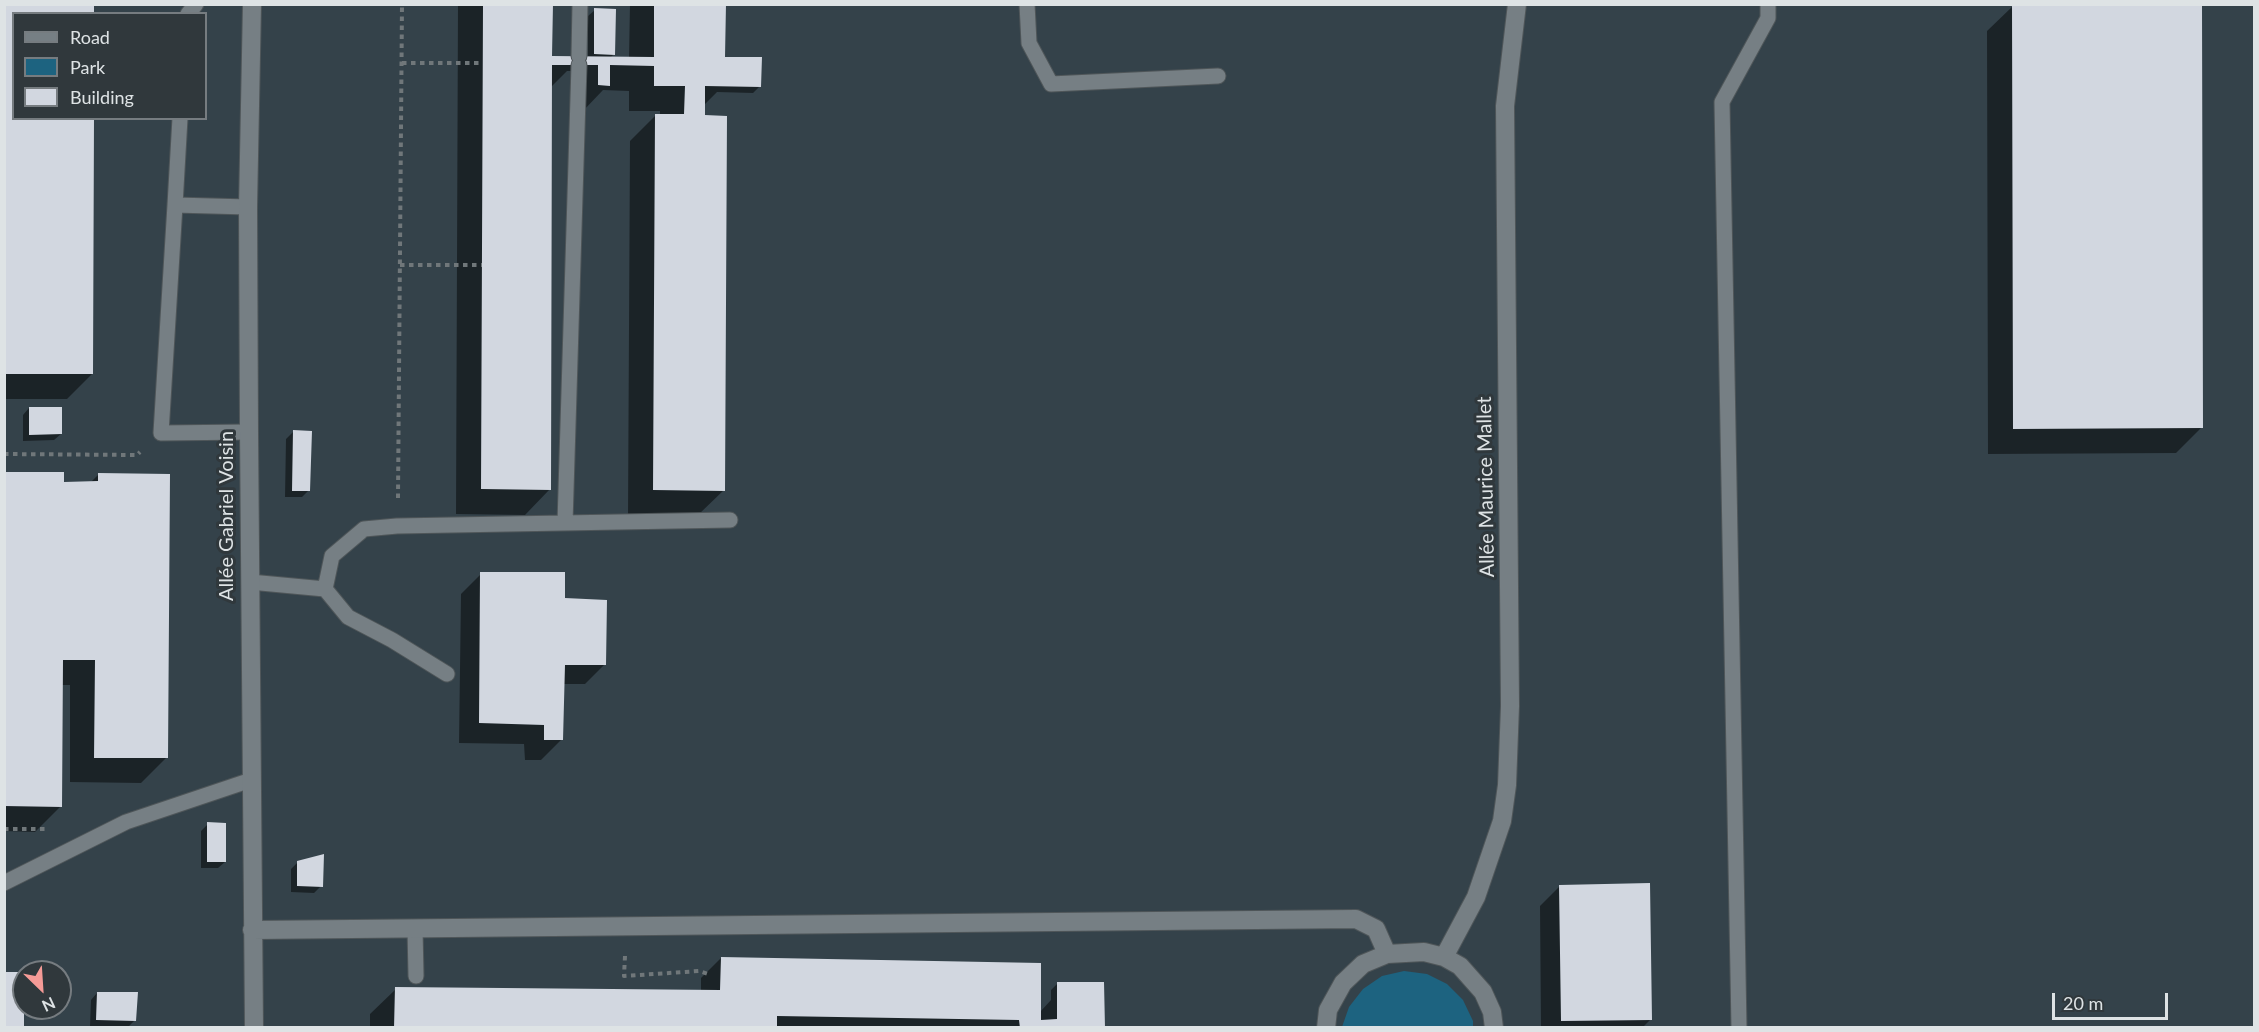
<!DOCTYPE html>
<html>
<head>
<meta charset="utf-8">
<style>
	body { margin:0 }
	#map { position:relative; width:2259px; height:1032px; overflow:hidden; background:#30383c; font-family:Lato,sans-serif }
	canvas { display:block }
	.frame { position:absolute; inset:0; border:6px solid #dee3e5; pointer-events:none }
	.legend { position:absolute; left:12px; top:12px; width:195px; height:108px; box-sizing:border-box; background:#30383c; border:2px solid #767c80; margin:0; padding:8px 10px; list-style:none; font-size:18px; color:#dee3e5 }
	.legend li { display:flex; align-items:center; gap:12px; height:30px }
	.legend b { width:30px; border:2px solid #767c80 }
	.north { position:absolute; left:12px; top:960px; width:60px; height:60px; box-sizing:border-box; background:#30383c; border:2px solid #767c80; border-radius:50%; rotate:155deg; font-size:16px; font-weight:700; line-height:24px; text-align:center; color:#dee3e5 }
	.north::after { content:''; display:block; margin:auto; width:21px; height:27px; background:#f59b97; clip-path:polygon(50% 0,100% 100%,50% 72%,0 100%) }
	.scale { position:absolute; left:2052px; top:993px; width:116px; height:27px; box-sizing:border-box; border:3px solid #dee3e5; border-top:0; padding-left:8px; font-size:18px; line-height:21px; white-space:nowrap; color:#dee3e5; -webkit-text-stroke:4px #30383c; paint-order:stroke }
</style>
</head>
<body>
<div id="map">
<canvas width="2259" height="1032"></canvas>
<div class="frame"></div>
<ul class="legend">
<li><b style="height:8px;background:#767f84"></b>Road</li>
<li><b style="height:16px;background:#1d6380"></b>Park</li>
<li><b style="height:16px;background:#d2d7e0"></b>Building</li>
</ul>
<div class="north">N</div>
<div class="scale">20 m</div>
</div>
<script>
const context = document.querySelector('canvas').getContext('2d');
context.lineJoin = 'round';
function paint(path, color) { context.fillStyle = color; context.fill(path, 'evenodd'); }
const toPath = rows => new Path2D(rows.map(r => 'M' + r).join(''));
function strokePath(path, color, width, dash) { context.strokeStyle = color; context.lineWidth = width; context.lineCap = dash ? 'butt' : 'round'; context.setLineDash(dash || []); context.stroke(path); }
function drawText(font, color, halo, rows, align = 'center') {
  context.font = font + ' Lato,sans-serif'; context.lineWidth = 6; context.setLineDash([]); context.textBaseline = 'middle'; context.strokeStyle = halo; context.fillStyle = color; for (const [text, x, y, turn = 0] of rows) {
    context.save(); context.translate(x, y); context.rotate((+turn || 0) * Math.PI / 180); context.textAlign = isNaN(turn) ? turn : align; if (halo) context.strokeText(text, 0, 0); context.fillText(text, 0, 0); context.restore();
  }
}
paint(toPath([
	[5,5,2254,5,2254,1027,5,1027],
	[14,14,206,14,206,118,14,118],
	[24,972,60,972,60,1008,24,1008]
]), '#34424a');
paint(toPath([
	[1404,971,1427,974,1447,984,1463,1000,1473,1021,1473,1027,1342,1027,1349,1007,1363,989,1382,976]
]), '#1d6380');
paint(toPath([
	[4,4,14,14,14,118,92,374,67,399,4,399],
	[458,4,551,4,551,57,588,58,588,16,595,10,614,54,610,58,629,58,630,4,724,4,724,58,759,87,753,93,717,92,704,105,724,490,698,515,628,515,630,141,656,115,660,115,660,111,629,111,629,91,603,90,583,111,584,71,567,71,551,87,550,489,525,515,456,514],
	[2013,6,2202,427,2176,453,1988,454,1987,31],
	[29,408,61,434,54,440,23,441,23,415],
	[293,432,309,490,302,497,285,497,286,439],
	[4,474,63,483,91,482,99,474,166,758,141,783,70,782,70,685,61,685,61,806,35,832,4,831],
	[481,574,563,599,605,664,585,684,563,684,562,739,541,760,525,760,524,744,459,743,461,594],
	[208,824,225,862,218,868,201,868,201,831],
	[298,862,321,886,314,893,291,892,291,869],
	[1560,886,1650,1020,1642,1028,1541,1028,1540,906],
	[721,958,1040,1012,1051,1000,1051,990,1058,983,1103,1028,370,1028,370,1014,396,989,701,991,701,978],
	[97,993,135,1020,128,1027,90,1026,91,1000]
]), '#0007');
paint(toPath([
	[4,4,94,4,94,14,14,14,14,118,94,118,93,374,4,374],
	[483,4,553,4,552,56,654,57,654,4,726,4,725,57,762,57,761,87,705,86,705,115,727,116,725,491,653,490,655,114,684,114,685,86,654,86,654,66,610,65,610,86,598,85,598,65,552,65,551,490,481,489],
	[2012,4,2202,4,2203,428,2013,429],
	[594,8,616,9,615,55,594,54],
	[29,407,62,407,62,434,29,435],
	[293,430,312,431,310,491,292,491],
	[4,472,64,472,64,482,98,481,98,473,170,474,168,758,94,758,95,660,63,660,62,807,4,806],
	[480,572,565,572,565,598,607,600,606,665,565,665,563,740,544,740,544,725,479,723],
	[207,822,226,823,226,862,207,862],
	[324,854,323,887,297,886,297,861],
	[1650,883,1652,1020,1561,1021,1559,885],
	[721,957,1041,963,1041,1020,1057,1019,1057,982,1104,982,1105,1028,1020,1028,1019,1020,777,1016,777,1028,394,1028,395,987,720,990],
	[4,972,24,972,24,1028,4,1028],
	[97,992,138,992,136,1021,96,1020]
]), '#d2d7e0');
const service = toPath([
	[1027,4,1029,43,1051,84,1218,76],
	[188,14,196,4],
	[579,56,580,4],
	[180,118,175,205,248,207],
	[175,205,161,433,249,432],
	[565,523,579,65],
	[250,582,325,589,348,617,392,640,447,674],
	[325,589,332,556,364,529,397,526,730,520],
	[4,883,126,822,251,780],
	[415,929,416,976],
	[1739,1028,1722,102,1768,18,1768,4]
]);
const minor = toPath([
	[252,4,248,207,249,432,254,1028],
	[252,930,1356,919,1376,929,1387,954],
	[1444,957,1476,897,1502,821,1507,785,1510,706,1505,106,1517,4],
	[1326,1028,1328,1010,1343,983,1363,964,1387,954,1424,952,1444,957,1460,966,1483,992,1492,1012,1494,1028]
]);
strokePath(service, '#4f5659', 17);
strokePath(minor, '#4f5659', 20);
strokePath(toPath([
	[402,63,483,63],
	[400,265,482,265],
	[4,454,137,455,140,452],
	[398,498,402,4],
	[4,829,48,829],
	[625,956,624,976,699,971,711,975]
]), '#70777a', 4, [4.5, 4.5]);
strokePath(service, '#767f84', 15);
strokePath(minor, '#767f84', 18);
drawText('20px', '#dee3e5', '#30383c', [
	["Allée Maurice Mallet",1486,487,-91],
	["Allée Gabriel Voisin",227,516,-90]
]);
</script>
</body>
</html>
